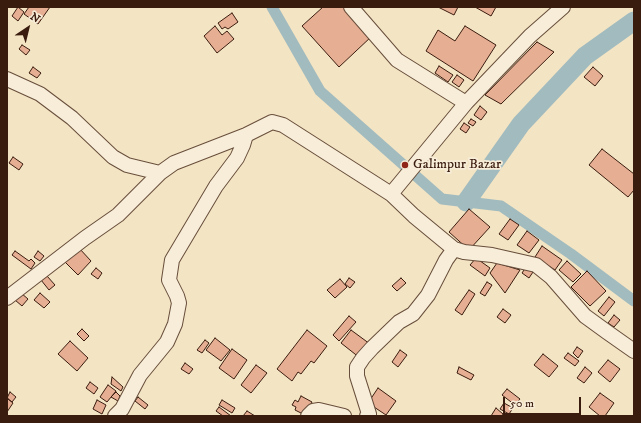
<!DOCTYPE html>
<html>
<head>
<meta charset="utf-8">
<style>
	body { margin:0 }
	#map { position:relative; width:641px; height:423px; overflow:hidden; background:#f3e4c3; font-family:"IM FELL DW Pica",serif }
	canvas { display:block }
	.frame { position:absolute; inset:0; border:8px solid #3a1c0f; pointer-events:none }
	.north { position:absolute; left:8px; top:8px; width:40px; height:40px; -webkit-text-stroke:3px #f7edd8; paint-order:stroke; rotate:35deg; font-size:11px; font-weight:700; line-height:16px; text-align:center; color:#3a1c0f }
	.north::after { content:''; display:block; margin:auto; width:14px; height:18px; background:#3a1c0f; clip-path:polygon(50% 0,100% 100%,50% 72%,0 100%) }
	.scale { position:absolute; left:503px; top:397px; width:78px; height:18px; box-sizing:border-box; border:2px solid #3a1c0f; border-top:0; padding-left:5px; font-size:12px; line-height:14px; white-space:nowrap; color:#3a1c0f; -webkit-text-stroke:3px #f7edd8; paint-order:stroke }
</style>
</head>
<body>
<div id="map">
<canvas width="641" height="423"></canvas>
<div class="frame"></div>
<div class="north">N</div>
<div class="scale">50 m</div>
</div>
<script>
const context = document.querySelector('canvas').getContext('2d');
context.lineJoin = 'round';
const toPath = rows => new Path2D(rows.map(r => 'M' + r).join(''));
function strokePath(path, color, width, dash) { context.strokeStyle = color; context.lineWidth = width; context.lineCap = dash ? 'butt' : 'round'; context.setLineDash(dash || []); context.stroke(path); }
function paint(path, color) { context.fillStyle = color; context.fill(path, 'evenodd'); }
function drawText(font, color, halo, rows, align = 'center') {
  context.font = font + ' "IM FELL DW Pica",serif'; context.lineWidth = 3.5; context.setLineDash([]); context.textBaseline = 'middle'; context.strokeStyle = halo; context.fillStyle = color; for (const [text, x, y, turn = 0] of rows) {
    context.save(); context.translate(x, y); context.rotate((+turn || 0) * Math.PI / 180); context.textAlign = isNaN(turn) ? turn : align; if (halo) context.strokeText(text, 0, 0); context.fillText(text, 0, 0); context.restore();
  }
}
strokePath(toPath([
	[272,7,320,91,442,199,501,206,571,254,634,301]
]), '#a1bbbf', 11);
strokePath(toPath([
	[466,202,521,124,585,56,634,21]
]), '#a1bbbf', 19);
const building = toPath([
	[18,7,24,12,18,21,12,16,18,7],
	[29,7,50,7,38,24,24,14,29,7],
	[323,7,345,7,372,36,339,67,302,26,323,7],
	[438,7,458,7,454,15,438,7],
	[475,7,496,7,491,16,475,7],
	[232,13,238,22,228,29,225,27,222,29,218,23,232,13],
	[215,26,222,35,227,31,234,39,217,53,204,36,215,26],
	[465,26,496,45,473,81,426,51,438,30,455,41,465,26],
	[537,42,554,52,501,104,485,95,537,42],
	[22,45,30,50,26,55,19,49,22,45],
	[439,66,453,75,448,82,435,73,439,66],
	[33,67,41,73,37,78,29,73,33,67],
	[593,67,603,76,595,86,584,77,593,67],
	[457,75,464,80,459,87,452,82,457,75],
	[480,106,487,112,481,120,474,115,480,106],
	[471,119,476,122,473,126,468,123,471,119],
	[464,123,470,127,466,133,460,129,464,123],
	[602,149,634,174,634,190,628,197,589,165,602,149],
	[13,157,23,164,19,170,9,163,13,157],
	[469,209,490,227,469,250,449,232,469,209],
	[510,219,519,225,508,240,499,234,510,219],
	[527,231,539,240,529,253,517,245,527,231],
	[542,246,562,260,555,270,535,257,542,246],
	[79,248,91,261,78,275,65,262,79,248],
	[15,251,29,261,31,259,35,263,31,269,12,255,15,251],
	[38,251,44,256,40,261,34,257,38,251],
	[476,258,490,268,485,276,470,265,476,258],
	[567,261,581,274,573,282,559,270,567,261],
	[497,263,520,270,505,293,490,273,497,263],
	[526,267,535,269,529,278,522,273,526,267],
	[96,268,102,273,98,279,91,274,96,268],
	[587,271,606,291,590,306,571,287,587,271],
	[47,276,55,285,49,290,41,280,47,276],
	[349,278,355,282,350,288,345,284,349,278],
	[401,278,406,283,397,291,392,286,401,278],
	[340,279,347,287,335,298,327,290,340,279],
	[487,282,492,285,485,296,480,293,487,282],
	[469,290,475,294,462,315,455,310,469,290],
	[21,293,28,299,22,306,15,300,21,293],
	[40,293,50,302,44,308,34,300,40,293],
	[609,297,615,302,604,316,598,311,609,297],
	[503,309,511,315,505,323,497,317,503,309],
	[614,315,620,320,614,327,608,323,614,315],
	[349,316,356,322,339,341,333,335,349,316],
	[82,329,89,336,84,341,77,334,82,329],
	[307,330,327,346,314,363,311,361,301,374,298,372,292,381,277,369,307,330],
	[351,330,370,344,360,358,341,343,351,330],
	[215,338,230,350,221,361,206,350,215,338],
	[205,340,209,343,202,353,197,350,205,340],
	[70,341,88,358,77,371,58,354,70,341],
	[577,347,583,351,578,358,573,353,577,347],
	[232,349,247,360,234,379,219,368,232,349],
	[400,350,407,355,398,367,392,362,400,350],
	[568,353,579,361,575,366,564,358,568,353],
	[543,354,558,366,549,377,534,365,543,354],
	[608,360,620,369,610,382,598,372,608,360],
	[185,363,193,369,189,374,181,369,185,363],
	[256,365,267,373,251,393,241,385,256,365],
	[459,367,474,375,471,380,457,373,459,367],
	[585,367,592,373,584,383,577,378,585,367],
	[112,377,123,387,121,391,111,384,112,377],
	[90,382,98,388,94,394,86,388,90,382],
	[108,385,116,391,107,402,100,397,108,385],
	[378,388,396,401,386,415,368,403,378,388],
	[507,389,520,399,515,405,502,395,507,389],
	[10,392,16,397,12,402,7,398,10,392],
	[116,392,120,396,118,401,111,397,116,392],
	[600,393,614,403,605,416,600,416,589,407,600,393],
	[301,396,312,402,305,415,295,410,296,407,292,405,295,400,298,402,301,396],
	[138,397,148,405,145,409,135,401,138,397],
	[8,399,13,403,7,412,7,400,8,399],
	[97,400,106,405,102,414,93,409,97,400],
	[222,400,235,408,232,413,219,405,222,400],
	[504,403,513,408,509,414,500,409,504,403],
	[219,407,231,416,223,416,216,411,219,407],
	[496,408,503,414,502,416,491,416,496,408],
	[247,411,255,416,243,416,247,411]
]);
paint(building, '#e6ae92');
strokePath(building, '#3a1c0f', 1);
const minor = toPath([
	[351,7,397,60,466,103],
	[7,79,40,94,72,118,113,157,127,165,160,173],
	[391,194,466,103,530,36,563,7],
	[7,298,85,238,118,215,160,173,174,163,246,135,272,122,283,125,391,194,414,216,454,249,464,252,492,255,536,265,551,277,585,316,607,332,634,351],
	[115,416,122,409,140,375,167,342,175,324,179,303,177,296,169,280,172,260,216,186,237,158,243,145,246,135],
	[308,416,313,411,319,410,344,416],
	[367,416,369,414,357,376,357,367,363,358,372,348,399,322,413,314,428,295,446,260,454,249]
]);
strokePath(minor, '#684e3c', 16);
strokePath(minor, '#f7edd8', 14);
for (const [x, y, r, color] of [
	[405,165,4,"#8f2418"]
]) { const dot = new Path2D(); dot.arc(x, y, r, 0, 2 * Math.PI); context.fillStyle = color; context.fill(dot); strokePath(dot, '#f7edd8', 1.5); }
drawText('14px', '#3a1c0f', '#f7edd8', [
	["Galimpur Bazar",413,165]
], 'left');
</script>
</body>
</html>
